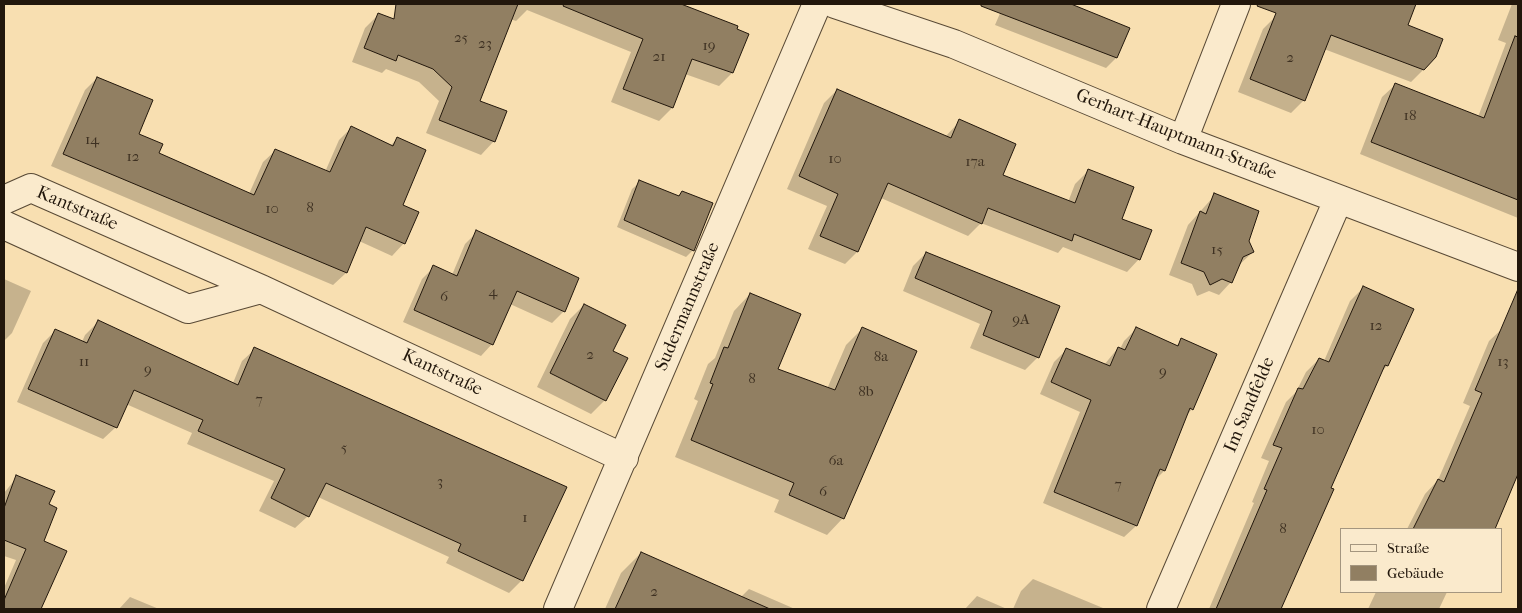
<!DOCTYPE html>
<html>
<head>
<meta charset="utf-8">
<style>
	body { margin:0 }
	#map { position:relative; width:1522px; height:613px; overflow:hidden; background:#f8dfb1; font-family:"IM FELL French Canon",serif }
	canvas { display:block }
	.frame { position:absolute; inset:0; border:5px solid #22170c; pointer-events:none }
	.legend { position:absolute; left:1340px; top:528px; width:162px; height:65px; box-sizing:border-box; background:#faeacc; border:1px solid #a4967f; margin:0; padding:6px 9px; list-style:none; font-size:15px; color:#22170c }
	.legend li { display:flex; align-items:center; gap:10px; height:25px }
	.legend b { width:25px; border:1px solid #a4967f }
</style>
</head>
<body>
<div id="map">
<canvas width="1522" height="613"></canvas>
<div class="frame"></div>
<ul class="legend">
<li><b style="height:6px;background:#faeacc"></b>Straße</li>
<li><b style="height:14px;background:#917f62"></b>Gebäude</li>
</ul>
</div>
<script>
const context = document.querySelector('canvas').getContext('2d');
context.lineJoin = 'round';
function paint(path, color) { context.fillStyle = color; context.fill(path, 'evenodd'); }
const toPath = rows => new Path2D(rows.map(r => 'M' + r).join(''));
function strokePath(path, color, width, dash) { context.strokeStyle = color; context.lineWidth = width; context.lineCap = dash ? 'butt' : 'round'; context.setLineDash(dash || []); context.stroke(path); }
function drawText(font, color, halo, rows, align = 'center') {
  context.font = font + ' "IM FELL French Canon",serif'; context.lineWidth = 4; context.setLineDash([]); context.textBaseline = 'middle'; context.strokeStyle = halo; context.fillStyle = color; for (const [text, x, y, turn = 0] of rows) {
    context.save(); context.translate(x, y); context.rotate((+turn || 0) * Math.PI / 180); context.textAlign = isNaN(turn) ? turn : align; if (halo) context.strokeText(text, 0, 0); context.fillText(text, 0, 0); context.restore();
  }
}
paint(toPath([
	[451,4,678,4,736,27,735,29,747,34,732,73,719,86,685,74,672,108,659,121,611,102,631,52,527,10,516,21,510,19,478,101,494,141,481,155,426,133,439,101,419,82,386,69,382,73,352,62,365,28,379,14,437,37],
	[1004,4,1071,4,1129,28,1116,58,1106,68,995,25],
	[1293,4,1397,4,1412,10,1406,26,1423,70,1411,82,1324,49,1304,100,1291,113,1238,92,1263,29,1276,16,1287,20],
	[1512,4,1518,4,1518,218,1360,154,1382,97,1395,85,1478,117,1506,43,1498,40],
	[97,78,137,134,157,154,249,194,263,162,276,150,325,172,339,140,351,128,390,146,398,138,404,243,392,256,359,241,346,273,333,285,51,166,85,90],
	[837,90,945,137,960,121,1001,176,1068,202,1075,184,1088,171,1120,219,1139,259,1127,272,1063,247,1058,253,981,223,968,236,881,198,857,252,845,264,808,249,827,206,787,189,824,103],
	[640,182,677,197,682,192,693,250,686,257,617,227,632,189],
	[1215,195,1248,241,1253,252,1238,266,1231,282,1219,295,1209,291,1197,296,1192,284,1169,275,1188,225],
	[477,232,564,311,552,323,510,304,492,344,481,356,403,322,422,279,434,267,452,275,465,244],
	[926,253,1058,306,1038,357,1025,370,970,348,980,324,903,291,913,266],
	[4,279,31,291,12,333,4,341],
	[1363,288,1387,366,1380,373,1330,488,1333,490,1280,609,1209,609,1254,503,1252,502,1269,461,1261,458,1286,402,1296,392,1306,372,1319,359,1324,361,1350,301],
	[750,294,776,369,827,389,846,345,862,329,843,518,827,535,774,512,779,500,675,457,698,401,694,399,708,364,715,358,734,311],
	[584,305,611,352,605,400,591,414,537,387,570,319],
	[98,322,233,383,242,361,255,349,522,580,509,593,446,563,449,557,318,497,308,516,295,528,259,511,274,481,187,444,192,433,126,404,116,427,103,439,17,402,43,343,56,330,82,342,85,335],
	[1503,328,1518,335,1518,446,1516,451,1518,451,1518,471,1502,509,1479,519,1474,529,1407,529,1425,494,1438,480,1470,406,1463,403,1489,341],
	[1136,329,1176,346,1182,340,1192,409,1187,415,1164,471,1153,482,1136,526,1124,537,1043,503,1080,412,1040,394,1054,362,1066,350,1104,365,1118,348,1120,349,1124,341],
	[17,477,48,505,42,542,65,552,40,609,4,609,4,588,16,560,4,556,4,493],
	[641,553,740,598,749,589,795,609,605,609,621,573],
	[1033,579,1103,608,1013,609,1021,591],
	[1376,592,1447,592,1439,609,1368,609],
	[977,596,1007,609,965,609],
	[130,597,159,609,119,609]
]), '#0003');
const building = toPath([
	[396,4,518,4,480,101,507,111,495,142,439,120,452,87,433,69,398,55,396,61,364,48,378,13,394,19,396,4],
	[564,4,681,4,738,26,737,29,749,34,733,73,692,59,673,108,623,89,643,39,563,6,564,4],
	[981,4,1071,4,1130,28,1117,58,981,6,981,4],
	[1258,4,1416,4,1408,25,1443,39,1436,57,1424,70,1331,35,1305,101,1250,79,1276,13,1257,6,1258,4],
	[1515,36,1518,37,1518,200,1371,142,1395,83,1484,118,1515,36],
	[97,77,153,100,139,134,163,144,159,153,254,195,275,149,330,172,351,126,393,146,397,137,426,150,403,205,419,212,405,244,366,227,347,273,63,154,97,77],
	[837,89,951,138,959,119,1016,144,1003,175,1075,203,1088,169,1134,187,1122,219,1152,230,1140,260,1074,234,1072,241,988,208,982,224,888,183,858,252,820,236,838,194,799,176,837,89],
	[639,180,679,196,682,191,713,203,694,251,624,220,639,180],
	[1214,193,1259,211,1249,241,1254,252,1243,257,1232,283,1222,279,1210,285,1204,272,1181,263,1200,211,1206,214,1214,193],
	[476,230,579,278,565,312,517,291,493,345,414,310,433,265,457,276,476,230],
	[926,252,1060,306,1039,358,983,335,992,311,915,278,926,252],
	[1363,286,1414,309,1388,366,1385,365,1331,488,1334,489,1281,609,1216,609,1267,490,1264,489,1282,448,1273,445,1298,388,1303,389,1319,358,1329,362,1363,286],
	[1518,289,1518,474,1495,529,1413,529,1438,479,1444,482,1482,393,1475,390,1518,289],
	[750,293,801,314,778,369,835,390,862,327,917,351,844,519,789,495,794,483,691,440,713,384,710,383,724,347,728,348,750,293],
	[584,304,626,325,613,351,628,358,606,401,550,373,584,304],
	[98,320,238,385,254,347,567,487,523,581,458,551,461,544,326,483,309,517,271,498,285,469,198,431,203,420,134,390,117,428,28,389,55,329,87,343,98,320],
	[1136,327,1178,346,1181,338,1217,354,1193,410,1190,408,1165,471,1160,469,1137,526,1054,492,1091,400,1051,382,1066,348,1110,366,1118,347,1125,350,1136,327],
	[16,475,55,491,49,504,57,508,44,541,67,551,41,609,4,609,4,600,26,549,4,540,4,508,16,475],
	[641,552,770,609,615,609,641,552]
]);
paint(building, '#917f62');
strokePath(building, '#22170c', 1);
const street = toPath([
	[835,4,954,44,1183,140,1518,267],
	[1183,140,1236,4],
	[4,200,31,188,261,289,624,458],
	[4,225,188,309,261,289],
	[558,609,817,4],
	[1161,609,1338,200]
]);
strokePath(street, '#584935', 30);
strokePath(street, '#faeacc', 28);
drawText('15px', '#3e3122', null, [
	["25",461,38],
	["23",485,44],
	["19",709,46],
	["21",659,57],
	["2",1290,58],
	["18",1410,116],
	["14",92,140],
	["12",133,157],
	["10",835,159],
	["17a",975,162],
	["8",310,208],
	["10",272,209],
	["15",1217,250],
	["4",493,292],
	["6",444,297],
	["9A",1021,320],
	["12",1376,326],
	["2",590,355],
	["8a",881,357],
	["11",84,362],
	["13",1503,362],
	["9",148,370],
	["9",1163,372],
	["8",752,379],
	["8b",866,392],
	["7",259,400],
	["10",1318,430],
	["5",344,448],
	["6a",836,461],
	["3",440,482],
	["7",1118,485],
	["6",823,492],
	["1",525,518],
	["8",1283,529],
	["2",654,592]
]);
drawText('18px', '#22170c', '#faeacc', [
	["Gerhart-Hauptmann-Straße",1176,135,22],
	["Kantstraße",77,209,23],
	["Sudermannstraße",688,307,-67],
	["Kantstraße",442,373,25],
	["Im Sandfelde",1250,405,-67]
]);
</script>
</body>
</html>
